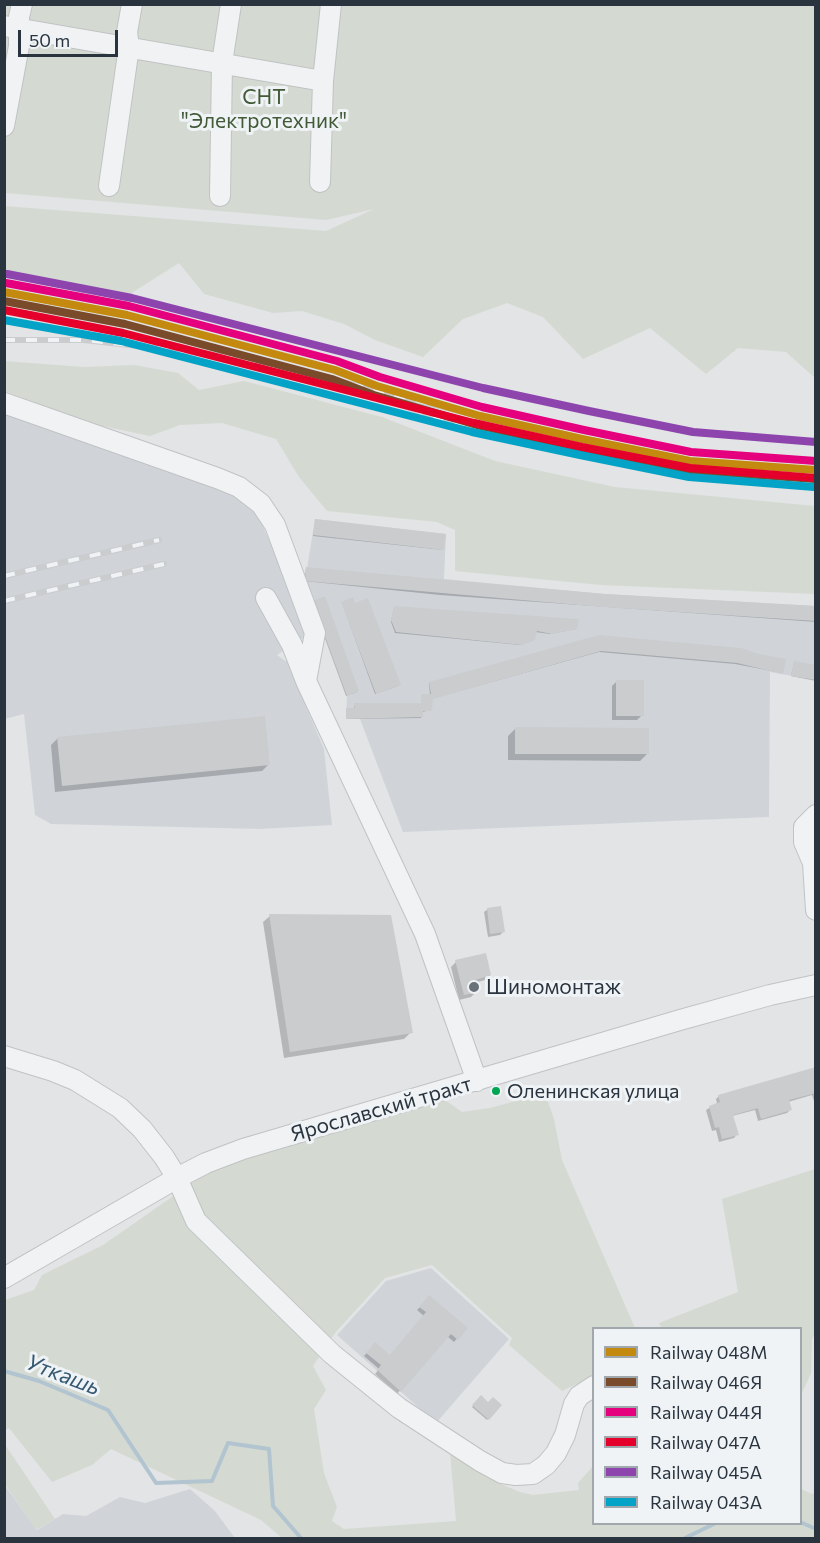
<!DOCTYPE html>
<html>
<head>
<meta charset="utf-8">
<style>
	body { margin:0 }
	#map { position:relative; width:820px; height:1543px; overflow:hidden; background:#e2e4e6; font-family:Commissioner,sans-serif }
	canvas { display:block }
	.frame { position:absolute; inset:0; border:6px solid #29343f; pointer-events:none }
	.legend { position:absolute; left:592px; top:1327px; width:210px; height:198px; box-sizing:border-box; background:#eff3f6; border:2px solid #a0a7ad; margin:0; padding:8px 10px; list-style:none; font-size:18px; color:#29343f }
	.legend li { display:flex; align-items:center; gap:12px; height:30px }
	.legend b { width:30px; border:2px solid #a0a7ad }
	.scale { position:absolute; left:18px; top:30px; width:100px; height:27px; box-sizing:border-box; border:3px solid #29343f; border-top:0; padding-left:8px; font-size:18px; line-height:21px; white-space:nowrap; color:#29343f; -webkit-text-stroke:4px #eff3f6; paint-order:stroke }
</style>
</head>
<body>
<div id="map">
<canvas width="820" height="1543"></canvas>
<div class="frame"></div>
<ul class="legend">
<li><b style="height:8px;background:#c48a10"></b>Railway 048М</li>
<li><b style="height:8px;background:#7a4b2a"></b>Railway 046Я</li>
<li><b style="height:8px;background:#e5007d"></b>Railway 044Я</li>
<li><b style="height:8px;background:#e4002b"></b>Railway 047А</li>
<li><b style="height:8px;background:#8e44ad"></b>Railway 045А</li>
<li><b style="height:8px;background:#02a3c7"></b>Railway 043А</li>
</ul>
<div class="scale">50 m</div>
</div>
<script>
const context = document.querySelector('canvas').getContext('2d');
context.lineJoin = 'round';
function paint(path, color) { context.fillStyle = color; context.fill(path, 'evenodd'); }
const toPath = rows => new Path2D(rows.map(r => 'M' + r).join(''));
function strokePath(path, color, width, dash) { context.strokeStyle = color; context.lineWidth = width; context.lineCap = dash ? 'butt' : 'round'; context.setLineDash(dash || []); context.stroke(path); }
function drawText(font, color, halo, rows, align = 'center') {
  context.font = font + ' Commissioner,sans-serif'; context.lineWidth = 6; context.setLineDash([]); context.textBaseline = 'middle'; context.strokeStyle = halo; context.fillStyle = color; for (const [text, x, y, turn = 0] of rows) {
    context.save(); context.translate(x, y); context.rotate((+turn || 0) * Math.PI / 180); context.textAlign = isNaN(turn) ? turn : align; if (halo) context.strokeText(text, 0, 0); context.fillText(text, 0, 0); context.restore();
  }
}
paint(toPath([
	[5,408,222,486,255,509,306,622,303,638,277,655,287,662,324,749,332,825,260,829,51,824,35,815,24,714,5,719],
	[315,519,446,534,444,579,605,594,815,606,815,680,770,672,769,817,403,832,360,719,346,719,347,696,305,581],
	[431,1268,509,1339,436,1423,337,1335,386,1281],
	[4,1484,37,1530,63,1514,86,1516,120,1497,145,1503,190,1489,215,1511,235,1538,5,1538]
]), '#d0d4d9');
paint(toPath([
	[5,5,815,5,815,378,786,352,738,348,706,374,650,328,583,359,543,317,507,303,463,319,423,357,375,340,344,324,302,311,273,313,204,294,179,263,130,294,5,274,4,206,326,231,374,209,326,220,5,193],
	[4,361,83,367,134,365,178,373,199,390,244,381,382,417,495,461,615,487,815,506,815,594,601,585,455,571,455,530,437,522,327,511,299,477,276,439,222,423,180,425,150,436,93,424,5,391],
	[545,1093,554,1119,562,1160,635,1328,594,1328,593,1376,562,1391,509,1345,512,1338,432,1265,385,1278,335,1333,313,1366,326,1390,314,1409,324,1473,337,1507,332,1521,344,1529,456,1521,450,1453,501,1484,520,1492,533,1495,579,1490,578,1483,593,1466,594,1524,800,1524,801,1489,812,1494,815,1492,815,1538,736,1537,729,1538,282,1538,261,1520,111,1449,92,1465,52,1482,9,1428,5,1430,5,1300,34,1290,42,1275,103,1245,205,1174,247,1158,445,1100,462,1112,490,1108],
	[815,1169,815,1333,812,1339,811,1373,801,1395,800,1328,662,1328,659,1323,738,1292,722,1199],
	[4,1443,55,1519,36,1530,5,1484]
]), '#d4dad2');
paint(toPath([
	[316,520,443,550,313,536],
	[306,568,605,596,816,607,816,622,440,595,304,581],
	[312,603,357,692,346,696],
	[342,603,398,686,375,694],
	[394,608,576,629,550,634,535,632,532,641,520,645,395,633,391,622],
	[599,637,741,650,782,673,735,664,599,652,431,699,431,710,422,712,421,718,346,719,346,711,354,710,355,704,421,704,422,696,430,696,429,683],
	[794,663,816,667,816,681,791,676],
	[617,681,642,715,637,720,612,720,612,686],
	[515,729,647,754,640,761,508,760,508,736],
	[58,738,269,764,262,771,55,792,51,745],
	[488,909,503,932,500,935,488,937,484,912],
	[270,916,411,1032,404,1039,284,1058,263,922],
	[456,962,490,975,485,980,474,983,477,991,471,997,459,1000,451,967],
	[816,1068,816,1107,812,1095,788,1102,790,1110,787,1113,758,1121,755,1110,732,1116,737,1134,734,1138,719,1142,716,1130,712,1131,706,1110,717,1103,716,1099,719,1096],
	[430,1297,466,1328,454,1342,447,1336,397,1394,375,1374,379,1369,364,1356,375,1344,389,1357,424,1316,417,1310],
	[481,1397,488,1404,500,1405,487,1420,472,1407]
]), '#0003');
strokePath(toPath([
	[4,1371,39,1381,108,1410,156,1483,212,1481,228,1443,269,1449,273,1506,301,1538],
	[800,1522,816,1529],
	[685,1538,714,1524]
]), '#b1c4d0', 4);
paint(toPath([
	[315,519,446,534,444,550,313,535],
	[306,567,605,594,816,606,816,621,602,607,305,581],
	[325,596,359,691,347,696,312,601],
	[353,597,355,603,368,598,401,685,376,694,341,602],
	[394,606,579,619,577,629,552,634,537,631,535,640,522,645,396,632,391,620],
	[599,635,741,648,759,654,786,659,783,674,737,663,601,651,433,699,432,711,423,711,423,717,346,719,346,708,355,708,354,703,421,703,421,694,431,694,429,682],
	[794,661,816,665,816,680,791,676],
	[616,680,644,680,644,716,616,716],
	[265,716,270,765,62,786,57,737],
	[515,727,649,728,649,754,515,754],
	[501,906,505,932,490,934,487,908],
	[269,914,391,915,413,1033,290,1052],
	[486,953,491,975,475,980,478,992,464,995,455,960],
	[816,1067,816,1093,789,1100,792,1110,761,1119,758,1108,733,1115,739,1135,722,1139,719,1127,715,1128,709,1106,720,1102,718,1095],
	[429,1295,468,1328,458,1340,451,1334,401,1392,377,1370,381,1365,366,1353,375,1342,390,1355,426,1312,419,1307],
	[481,1395,488,1402,493,1397,502,1405,489,1420,472,1405]
]), '#caccce');
const minor = toPath([
	[4,26,323,81],
	[4,126,19,46,19,17,22,4],
	[320,182,323,81,331,4],
	[109,186,129,47,127,32,132,4],
	[220,196,222,63,231,4],
	[4,403,217,478,239,487,261,504,275,525,315,633,306,681,425,934,477,1081],
	[266,598,292,645,306,681],
	[816,815,804,827,804,842,813,863,816,910],
	[4,1056,53,1071,75,1080,120,1108,142,1129,164,1157,177,1178,196,1221,332,1354,399,1408,480,1461,502,1473,516,1475,533,1474,546,1465,556,1453,565,1435,574,1404,579,1396,594,1386],
	[4,1278,177,1178,206,1163,243,1149,680,1020,770,995,816,985]
]);
strokePath(minor, '#c0c2c4', 22);
strokePath(minor, '#f1f2f3', 20);
const rail = toPath([
	[4,340,84,340,211,354,330,379,480,416],
	[392,401,428,415,490,435],
	[4,576,159,540],
	[4,601,164,564]
]);
strokePath(rail, '#caccce', 6);
strokePath(rail, '#eff3f6', 4, [11]);
strokePath(toPath([
	[4,292,127,315,335,370,377,386,480,416,582,439,690,461,816,470]
]), '#c48a10', 8);
strokePath(toPath([
	[4,301,125,324,332,379,374,395,477,425,580,448,689,470,815,479]
]), '#7a4b2a', 8);
strokePath(toPath([
	[6,283,129,306,337,361,380,377,482,407,584,430,691,452,816,461]
]), '#e5007d', 8);
strokePath(toPath([
	[4,310,123,333,474,423,582,447,690,468,815,478]
]), '#e4002b', 8);
strokePath(toPath([
	[7,274,132,298,483,388,589,411,693,432,816,442]
]), '#8e44ad', 8);
strokePath(toPath([
	[4,320,121,341,472,432,580,455,689,477,814,487]
]), '#02a3c7', 8);
for (const [x, y, r, color] of [
	[474,987,6,"#6a7279"],
	[496,1091,5,"#00a651"]
]) { const dot = new Path2D(); dot.arc(x, y, r, 0, 2 * Math.PI); context.fillStyle = color; context.fill(dot); strokePath(dot, '#eff3f6', 2); }
drawText('20px', '#29343f', '#eff3f6', [
	["Оленинская улица",507,1091]
], 'left');
drawText('21px', '#425a37', '#eff3f6', [
	["СНТ",264,97],
	["\"Электротехник\"",264,121]
]);
drawText('21px', '#29343f', '#eff3f6', [
	["Шиномонтаж",486,987]
], 'left');
drawText('21px', '#29343f', '#eff3f6', [
	["Ярославский тракт",381,1109,-16]
]);
drawText('italic 22px', '#355871', '#eff3f6', [
	["Уткашь",63,1375,21]
]);
</script>
</body>
</html>
